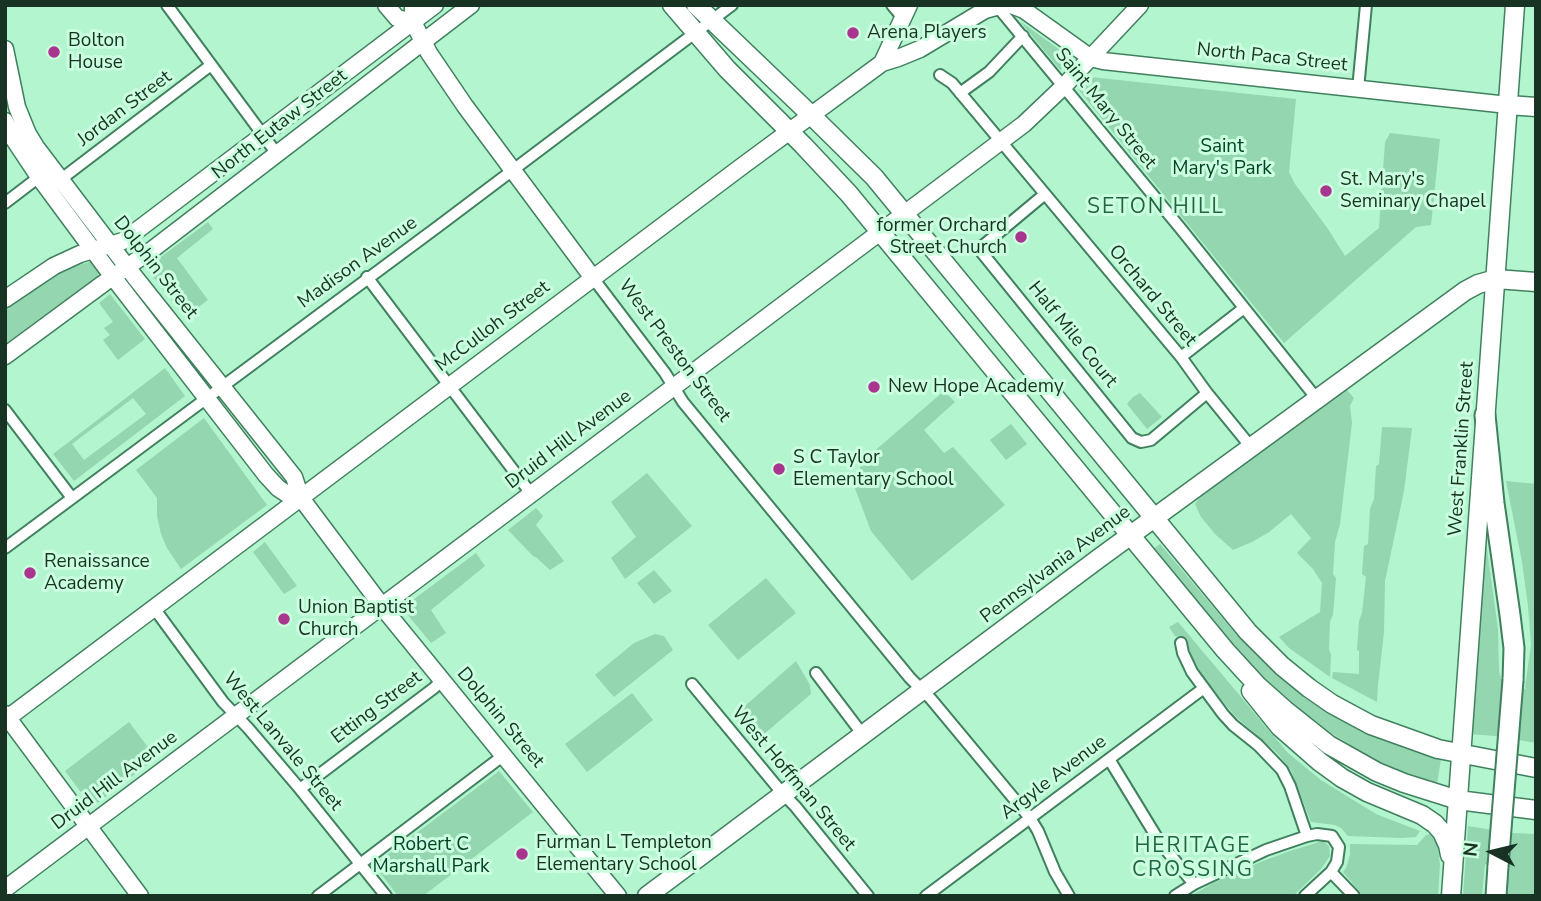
<!DOCTYPE html>
<html>
<head>
<meta charset="utf-8">
<style>
	body { margin:0 }
	#map { position:relative; width:1541px; height:901px; overflow:hidden; background:#b2f5ce; font-family:"Nunito Sans",sans-serif }
	canvas { display:block }
	.frame { position:absolute; inset:0; border:7px solid #183324; pointer-events:none }
	.north { position:absolute; left:1457px; top:817px; width:70px; height:70px; -webkit-text-stroke:5px #caffdf; paint-order:stroke; rotate:277deg; font-size:19px; font-weight:700; line-height:28px; text-align:center; color:#183324 }
	.north::after { content:''; display:block; margin:auto; width:24px; height:32px; background:#183324; clip-path:polygon(50% 0,100% 100%,50% 72%,0 100%) }
</style>
</head>
<body>
<div id="map">
<canvas width="1541" height="901"></canvas>
<div class="frame"></div>
<div class="north">N</div>
</div>
<script>
const context = document.querySelector('canvas').getContext('2d');
context.lineJoin = 'round';
function paint(path, color) { context.fillStyle = color; context.fill(path, 'evenodd'); }
const toPath = rows => new Path2D(rows.map(r => 'M' + r).join(''));
function strokePath(path, color, width, dash) { context.strokeStyle = color; context.lineWidth = width; context.lineCap = dash ? 'butt' : 'round'; context.setLineDash(dash || []); context.stroke(path); }
function drawText(font, color, halo, rows, align = 'center') {
  context.font = font + ' "Nunito Sans",sans-serif'; context.lineWidth = 6; context.setLineDash([]); context.textBaseline = 'middle'; context.strokeStyle = halo; context.fillStyle = color; for (const [text, x, y, turn = 0] of rows) {
    context.save(); context.translate(x, y); context.rotate((+turn || 0) * Math.PI / 180); context.textAlign = isNaN(turn) ? turn : align; if (halo) context.strokeText(text, 0, 0); context.fillText(text, 0, 0); context.restore();
  }
}
paint(toPath([
	[1020,21,1071,58,1069,62,1060,70],
	[1090,77,1296,99,1289,172,1295,184,1328,229,1345,256,1379,228,1385,142,1390,133,1440,139,1431,225,1416,227,1284,343,1078,89],
	[208,222,213,229,177,258,208,300,185,317,146,268],
	[89,262,92,263,99,273,97,279,5,348,5,307,43,279,56,273],
	[110,294,145,339,118,360,103,340,110,335,104,328,113,322,99,303],
	[165,368,185,396,74,481,53,454],
	[133,398,146,414,84,460,72,444],
	[1345,388,1354,398,1350,406,1352,423,1340,524,1335,542,1333,574,1336,578,1333,615,1330,621,1329,649,1331,655,1330,677,1289,648,1279,637,1320,612,1322,583,1313,569,1297,553,1311,538,1291,514,1269,532,1252,542,1233,550,1216,535,1201,517,1195,504,1212,478],
	[944,391,955,402,924,430,944,453,953,447,1005,505,912,581,871,531,853,483,864,460],
	[1140,393,1162,417,1147,429,1127,404,1133,397],
	[204,418,267,505,181,569,167,548,161,534,157,516,157,498,136,470],
	[1011,424,1027,444,1006,460,990,440],
	[1382,427,1412,428,1404,491,1385,581,1384,632,1378,685,1377,702,1332,678,1333,672,1359,674,1359,651,1357,650,1359,621,1362,613,1366,577,1362,574,1364,546,1368,544,1370,509,1374,499,1376,466,1379,464],
	[647,473,692,526,625,579,611,558,636,537,611,502],
	[1506,481,1536,484,1536,743,1495,736,1469,734,1484,527,1498,629,1499,671,1503,686,1527,689,1525,688,1531,644,1528,606,1522,562],
	[536,508,543,516,536,525,564,561,550,570,537,558,533,556,508,530],
	[265,542,297,586,284,594,253,552],
	[1160,544,1235,633,1274,671,1303,694,1375,734,1410,750,1441,759,1437,784,1424,781,1391,768,1371,758,1330,732,1288,699,1266,680,1233,645,1153,549],
	[476,553,485,566,431,610,446,633,431,643,402,608],
	[654,570,672,591,654,604,637,583],
	[766,578,796,613,738,660,708,625],
	[1178,622,1288,753,1321,780,1376,814,1420,831,1416,837,1401,838,1348,836,1341,828,1335,825,1311,822,1291,770,1277,753,1235,716,1207,682,1192,658,1186,639,1175,636,1169,627],
	[655,634,664,636,673,650,614,697,595,675,634,643],
	[796,661,810,685,811,694,757,740,737,713],
	[632,693,653,720,587,772,565,744],
	[129,722,156,758,92,807,65,771],
	[499,771,533,812,423,896,398,896,374,865],
	[1468,826,1512,833,1536,834,1536,896,1503,896,1508,864,1485,864,1482,896,1463,896],
	[1431,834,1438,847,1440,865,1438,896,1363,896,1343,872,1346,868,1350,855,1350,844,1417,845,1426,835],
	[1319,842,1324,842,1329,846,1330,856,1321,869,1293,896,1191,896,1213,883,1263,861,1290,851]
]), '#93d6af');
const street = toPath([
	[167,5,277,154],
	[892,5,903,18],
	[997,6,1181,229,1317,399],
	[940,75,952,83,1045,194,1181,357,1207,393,1251,447],
	[1358,89,1366,5],
	[960,93,989,72,1023,36],
	[60,180,211,65],
	[1045,194,979,249,1132,438,1141,442,1151,440,1207,393],
	[5,203,39,177],
	[367,277,532,495],
	[593,278,665,373,683,402,910,678,931,699,1030,818,1038,831,1055,872,1069,896],
	[1181,357,1244,308],
	[5,410,72,498],
	[5,548,440,225,732,5],
	[154,608,223,702,248,728,300,789,386,896],
	[1181,643,1183,653,1192,672,1223,714,1233,725,1258,745,1282,770,1290,786,1307,836],
	[816,673,863,735],
	[692,684,783,794,795,806,868,896],
	[1109,759,1159,841,1194,884],
	[300,789,434,688,442,680],
	[1331,872,1354,896],
	[318,896,504,755],
	[926,896,1204,688],
	[1175,896,1194,884,1266,850,1307,836,1317,834,1332,836,1339,847,1337,862,1331,872,1305,896]
]);
const secondary = toPath([
	[386,5,397,18,413,22],
	[413,5,413,22,429,53,465,106,593,278],
	[1021,5,1024,10,1091,58,1103,61,1508,105],
	[5,49,17,107,28,134,36,147,134,276,294,477,301,498,388,614,618,896],
	[882,63,909,5],
	[5,121,13,138,39,177,113,277,266,475,278,488,287,494,301,498],
	[5,299,54,266,80,254,123,241,435,5],
	[5,356,104,283,153,249,471,5],
	[5,714,140,896],
	[5,720,741,167,882,63,898,58,920,49,985,10,1003,5,1011,5,1024,10],
	[5,889,1024,124,1064,86,1140,5]
]);
const primary = toPath([
	[672,5,727,69,803,145,849,194,1225,650,1258,686,1285,710,1329,745,1377,772,1404,783,1458,800,1536,810],
	[696,5,811,115,874,177,1248,632,1282,666,1309,688,1332,704,1371,725,1438,749,1536,768],
	[1508,105,1536,107],
	[1251,691,1280,727,1320,762,1342,778,1367,792,1422,815,1435,824,1442,832,1448,845,1450,855],
	[647,896,1098,559,1465,291,1478,284,1496,279,1536,282],
	[1451,896,1515,5]
]);
const highway = toPath([
	[1485,415,1494,503,1510,615,1514,648,1513,680],
	[1496,896,1498,866]
]);
strokePath(street, '#40805e', 14);
strokePath(secondary, '#40805e', 19);
strokePath(primary, '#40805e', 21);
strokePath(highway, '#40805e', 23);
strokePath(street, '#fff', 10);
strokePath(secondary, '#fff', 16);
strokePath(primary, '#fff', 18);
strokePath(highway, '#fff', 19);
const highwayBridge = toPath([
	[1498,866,1513,680]
]);
strokePath(highwayBridge, '#40805e', 23, []);
strokePath(highwayBridge, '#fff', 19);
for (const [x, y, r, color] of [
	[853,33,7,"#a9358e"],
	[54,52,7,"#a9358e"],
	[1326,191,7,"#a9358e"],
	[1021,237,7,"#a9358e"],
	[874,387,7,"#a9358e"],
	[779,469,7,"#a9358e"],
	[30,573,7,"#a9358e"],
	[284,619,7,"#a9358e"],
	[522,854,7,"#a9358e"]
]) { const dot = new Path2D(); dot.arc(x, y, r, 0, 2 * Math.PI); context.fillStyle = color; context.fill(dot); strokePath(dot, '#caffdf', 2.5); }
drawText('19px', '#183324', '#caffdf', [
	["Arena Players",867,33],
	["Bolton",68,41],
	["House",68,63],
	["St. Mary's",1340,180],
	["Seminary Chapel",1340,202],
	["former Orchard",1007,226,"right"],
	["Street Church",1007,248,"right"],
	["New Hope Academy",888,387],
	["S C Taylor",793,458],
	["Elementary School",793,480],
	["Renaissance",44,562],
	["Academy",44,584],
	["Union Baptist",298,608],
	["Church",298,630],
	["Furman L Templeton",536,843],
	["Elementary School",536,865]
], 'left');
drawText('19px', '#183324', '#caffdf', [
	["North Paca Street",1272,58,6],
	["Jordan Street",125,109,-37],
	["Saint Mary Street",1105,109,51],
	["North Eutaw Street",280,125,-38],
	["Madison Avenue",358,263,-36],
	["Dolphin Street",155,268,52],
	["Orchard Street",1152,296,50],
	["McCulloh Street",493,327,-37],
	["Half Mile Court",1072,335,51],
	["West Preston Street",674,351,53],
	["Druid Hill Avenue",569,440,-37],
	["West Franklin Street",1462,449,-86],
	["Pennsylvania Avenue",1056,565,-37],
	["Etting Street",377,708,-37],
	["Dolphin Street",500,718,50],
	["West Lanvale Street",282,742,50],
	["Argyle Avenue",1054,778,-37],
	["West Hoffman Street",793,779,50],
	["Druid Hill Avenue",115,781,-37]
]);
drawText('19px', '#024227', '#caffdf', [
	["Saint",1222,147],
	["Mary's Park",1222,169],
	["Robert C",431,845],
	["Marshall Park",431,867]
]);
context.letterSpacing = '2px';
drawText('21px', '#236444', '#caffdf', [
	["SETON HILL",1156,208],
	["HERITAGE",1193,847],
	["CROSSING",1193,871]
]);
context.letterSpacing = '0px';
</script>
</body>
</html>
